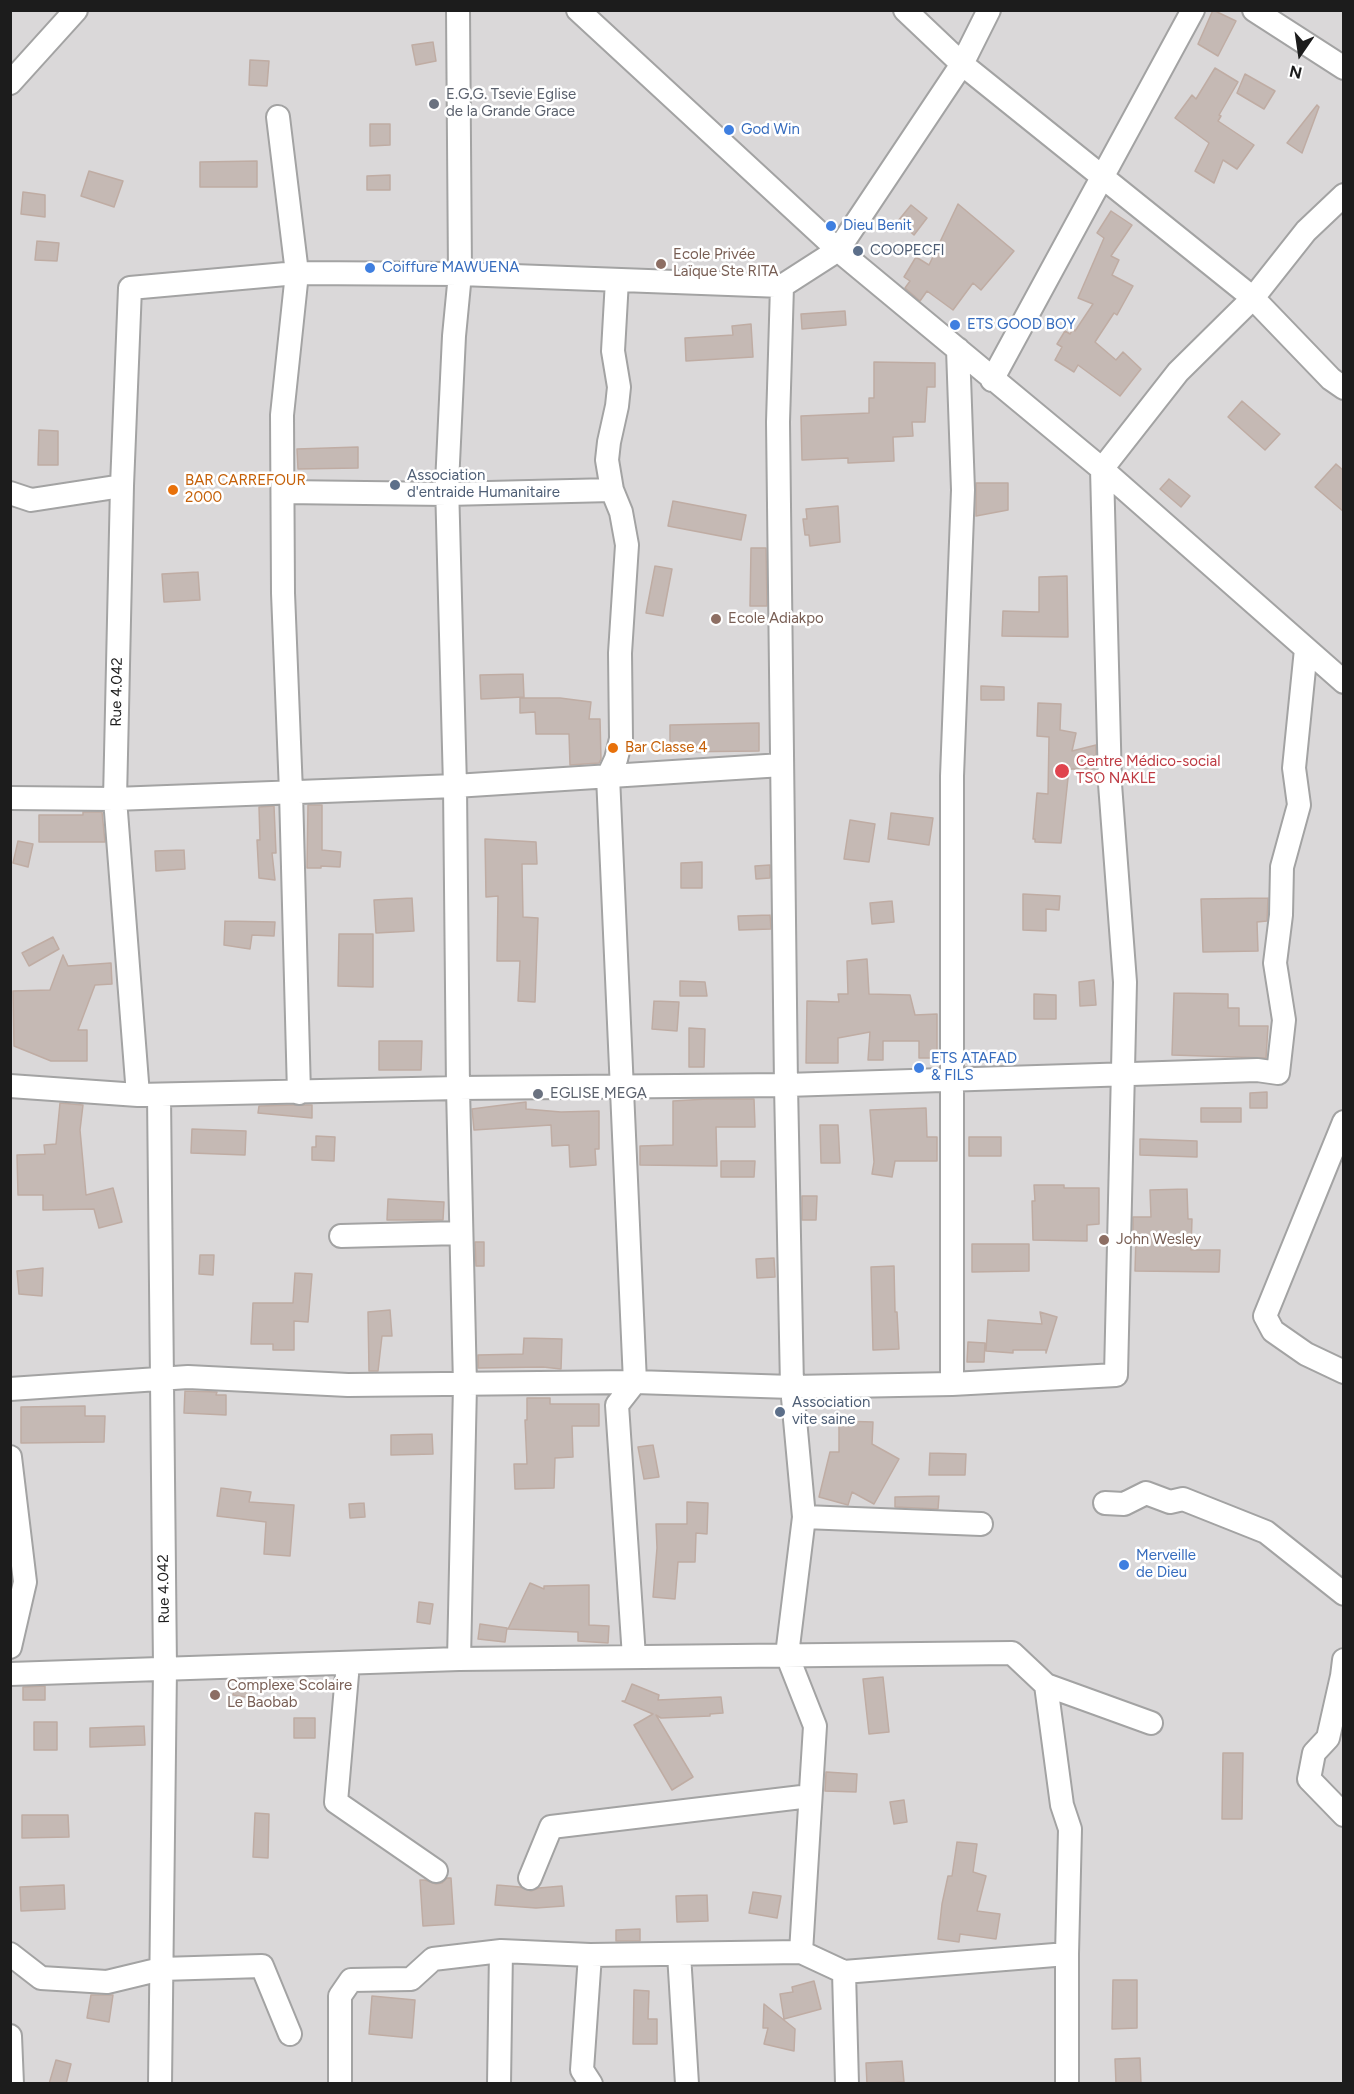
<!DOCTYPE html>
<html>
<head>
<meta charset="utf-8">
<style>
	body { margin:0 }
	#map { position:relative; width:1354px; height:2094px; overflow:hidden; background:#eee8e1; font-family:Figtree,sans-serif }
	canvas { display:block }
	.frame { position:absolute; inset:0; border:12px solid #1c1c1c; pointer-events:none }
	.north { position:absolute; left:1270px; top:24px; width:60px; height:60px; -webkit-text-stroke:4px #fff; paint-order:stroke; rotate:193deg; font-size:16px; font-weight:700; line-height:24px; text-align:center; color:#1c1c1c }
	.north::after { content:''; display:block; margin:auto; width:21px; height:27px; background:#1c1c1c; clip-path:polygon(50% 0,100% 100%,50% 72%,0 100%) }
</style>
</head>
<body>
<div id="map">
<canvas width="1354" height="2094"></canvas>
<div class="frame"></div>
<div class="north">N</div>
</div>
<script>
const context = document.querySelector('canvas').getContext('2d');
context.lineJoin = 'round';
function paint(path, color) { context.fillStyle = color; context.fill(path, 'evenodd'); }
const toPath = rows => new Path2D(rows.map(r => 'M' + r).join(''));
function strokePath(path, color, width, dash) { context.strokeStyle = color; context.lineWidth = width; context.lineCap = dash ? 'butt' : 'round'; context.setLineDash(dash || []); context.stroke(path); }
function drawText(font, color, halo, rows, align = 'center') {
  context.font = font + ' Figtree,sans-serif'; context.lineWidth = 5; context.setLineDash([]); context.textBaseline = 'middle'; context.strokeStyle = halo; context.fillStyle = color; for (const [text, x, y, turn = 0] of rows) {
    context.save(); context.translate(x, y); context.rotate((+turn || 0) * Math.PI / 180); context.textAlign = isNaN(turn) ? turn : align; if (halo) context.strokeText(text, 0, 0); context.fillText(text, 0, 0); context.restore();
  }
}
paint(toPath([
	[11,11,1343,11,1343,2083,11,2083]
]), '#dad8d9');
const building = toPath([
	[1213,10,1236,21,1218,56,1198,44,1213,10],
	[433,42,436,61,416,65,412,45,433,42],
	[250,60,269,61,267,86,249,85,250,60],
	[1215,68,1238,82,1219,115,1221,116,1218,121,1254,145,1237,169,1223,160,1214,183,1195,171,1209,143,1175,118,1192,95,1196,99,1215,68],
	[1245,74,1275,91,1264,109,1237,93,1245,74],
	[1317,105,1319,107,1302,153,1287,143,1317,105],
	[370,124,390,124,390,145,370,146,370,124],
	[257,161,257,187,200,187,200,162,257,161],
	[89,171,123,181,114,207,81,196,89,171],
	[390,175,390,190,367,190,367,176,390,175],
	[23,192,45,195,45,217,21,214,23,192],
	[958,204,1014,251,981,290,973,283,953,310,927,291,920,301,905,288,910,281,904,277,916,257,929,265,958,204],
	[911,205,927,218,914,235,898,221,911,205],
	[1111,211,1132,225,1111,256,1119,260,1112,275,1133,286,1117,315,1114,313,1095,342,1116,360,1123,352,1141,369,1120,396,1078,365,1074,372,1055,360,1062,347,1057,344,1065,331,1070,334,1073,329,1075,331,1093,304,1078,298,1104,238,1097,233,1111,211],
	[37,241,59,243,57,261,35,260,37,241],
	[845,311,846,325,802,329,801,314,845,311],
	[751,324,753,357,686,361,685,338,733,335,732,326,751,324],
	[874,362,935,363,935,387,927,387,925,422,912,422,913,436,893,437,894,461,848,463,848,458,802,460,801,416,869,413,869,398,874,398,874,362],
	[1242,401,1280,434,1265,450,1228,417,1242,401],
	[39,430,58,431,58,465,38,465,39,430],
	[358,447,358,468,298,469,297,449,358,447],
	[1336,464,1344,471,1344,512,1315,487,1336,464],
	[1169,479,1190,496,1181,507,1160,489,1169,479],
	[976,483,1008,483,1008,510,976,516,976,483],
	[673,501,746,515,741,540,668,526,673,501],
	[838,506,840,542,810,546,809,535,805,535,803,519,807,519,806,509,838,506],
	[751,548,766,548,767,606,750,606,751,548],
	[655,566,672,569,663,616,646,613,655,566],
	[198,572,200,600,164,602,162,574,198,572],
	[1067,576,1068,637,1002,636,1003,611,1039,612,1039,577,1067,576],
	[523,674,524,697,481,699,480,675,523,674],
	[981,686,1004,687,1004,700,981,700,981,686],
	[520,698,560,698,591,702,589,719,600,719,601,759,599,763,570,765,569,734,536,734,535,712,520,713,520,698],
	[1038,703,1061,704,1060,730,1076,733,1072,751,1096,745,1096,769,1069,769,1061,843,1035,842,1035,839,1033,839,1037,793,1048,794,1049,737,1037,736,1038,703],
	[759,723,759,751,670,752,670,725,759,723],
	[308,805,322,805,322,850,341,852,340,867,321,866,321,868,307,868,308,805],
	[274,806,276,853,272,853,275,880,259,878,257,840,260,840,259,807,274,806],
	[83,812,102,812,105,842,39,842,39,815,83,815,83,812],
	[891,813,933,818,929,845,888,839,891,813],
	[850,820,875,824,869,862,844,859,850,820],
	[485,839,536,842,537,864,522,864,523,917,538,918,535,1002,518,1001,520,961,497,961,498,896,486,897,485,839],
	[18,841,33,844,28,867,13,863,18,841],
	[184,850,185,869,156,871,155,851,184,850],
	[702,862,702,888,681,888,681,863,702,862],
	[770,865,770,878,756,879,755,866,770,865],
	[1023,894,1060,896,1059,910,1046,909,1046,931,1023,930,1023,894],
	[412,898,414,931,376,933,374,900,412,898],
	[1268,898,1267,921,1257,922,1258,951,1203,952,1201,899,1268,898],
	[892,901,894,922,872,924,870,903,892,901],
	[770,915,771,929,739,930,738,916,770,915],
	[225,921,275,922,274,936,252,935,250,949,224,945,225,921],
	[339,934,373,934,373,987,338,986,339,934],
	[53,937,59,949,29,966,22,953,53,937],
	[63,955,68,966,111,963,112,984,95,985,78,1030,87,1030,87,1061,51,1061,14,1046,13,991,50,990,63,955],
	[867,959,869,994,910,995,915,1015,937,1014,937,1058,919,1058,919,1041,883,1041,883,1060,868,1060,870,1032,838,1038,838,1063,806,1063,807,1001,839,1002,838,994,848,994,847,961,867,959],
	[1094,980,1096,1005,1080,1006,1079,982,1094,980],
	[680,981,705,982,707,996,680,996,680,981],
	[1174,993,1228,994,1228,1008,1239,1008,1239,1026,1268,1026,1266,1058,1172,1055,1174,993],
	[1034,994,1056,995,1056,1019,1034,1019,1034,994],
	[654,1001,679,1002,677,1031,652,1029,654,1001],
	[689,1028,705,1029,704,1067,689,1067,689,1028],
	[379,1041,422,1041,421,1070,379,1070,379,1041],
	[1267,1092,1267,1108,1250,1108,1250,1093,1267,1092],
	[707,1099,754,1099,755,1127,716,1127,717,1166,640,1165,640,1146,673,1145,673,1101,707,1099],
	[526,1102,526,1109,561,1112,599,1111,599,1149,595,1149,596,1165,570,1167,569,1145,552,1146,551,1125,474,1130,472,1109,526,1102],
	[60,1103,83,1105,80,1130,86,1195,113,1188,122,1222,99,1228,94,1209,43,1210,43,1195,18,1195,17,1155,45,1154,44,1145,56,1144,60,1103],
	[293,1105,312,1105,312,1118,258,1113,259,1106,293,1105],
	[926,1108,927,1137,937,1137,937,1161,895,1161,892,1177,872,1174,874,1162,870,1110,926,1108],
	[1201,1108,1241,1108,1241,1122,1201,1122,1201,1108],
	[820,1125,838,1125,840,1163,821,1163,820,1125],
	[192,1129,246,1131,245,1155,191,1153,192,1129],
	[316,1136,335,1137,334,1161,312,1160,312,1147,316,1147,316,1136],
	[969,1137,1001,1137,1001,1156,969,1156,969,1137],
	[1140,1139,1197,1141,1197,1157,1140,1155,1140,1139],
	[721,1161,755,1161,754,1177,721,1177,721,1161],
	[1034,1185,1064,1185,1064,1188,1099,1188,1099,1224,1087,1225,1087,1241,1033,1240,1032,1201,1035,1201,1034,1185],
	[1187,1189,1188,1219,1192,1219,1191,1250,1220,1250,1219,1272,1135,1271,1136,1235,1133,1235,1133,1217,1151,1217,1150,1190,1187,1189],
	[802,1196,817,1196,816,1220,802,1220,802,1196],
	[388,1199,444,1202,443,1220,387,1220,388,1199],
	[475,1242,484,1242,484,1266,476,1266,475,1242],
	[972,1244,1029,1244,1029,1271,972,1272,972,1244],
	[200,1255,214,1255,213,1275,199,1274,200,1255],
	[774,1258,775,1277,757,1278,756,1259,774,1258],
	[894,1266,895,1312,897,1312,899,1349,873,1350,871,1267,894,1266],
	[43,1268,42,1296,19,1294,17,1271,43,1268],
	[295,1273,312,1274,308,1322,294,1321,294,1350,273,1350,273,1344,251,1344,253,1303,293,1303,295,1273],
	[390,1310,392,1336,382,1336,378,1371,369,1371,368,1312,390,1310],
	[1040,1312,1057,1317,1046,1353,1046,1350,1013,1350,1013,1353,986,1351,988,1320,1042,1324,1040,1312],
	[524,1338,562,1339,561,1369,543,1367,478,1368,478,1355,523,1354,524,1338],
	[968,1342,985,1343,984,1362,967,1362,968,1342],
	[185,1391,217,1392,216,1395,226,1395,226,1415,184,1413,185,1391],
	[527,1398,550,1398,550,1404,599,1404,599,1426,572,1426,573,1457,555,1458,554,1488,515,1489,514,1464,527,1464,525,1420,527,1420,527,1398],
	[85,1406,85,1416,105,1416,104,1442,21,1443,21,1407,85,1406],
	[839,1421,873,1422,872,1444,899,1459,874,1504,852,1492,848,1505,819,1497,830,1452,839,1452,839,1421],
	[432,1434,433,1454,391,1455,391,1435,432,1434],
	[653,1445,659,1477,644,1479,638,1447,653,1445],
	[930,1453,966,1454,965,1475,929,1475,930,1453],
	[221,1488,251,1492,249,1502,294,1505,290,1556,264,1554,266,1522,217,1516,221,1488],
	[939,1496,938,1509,895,1507,895,1497,939,1496],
	[687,1502,708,1503,707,1534,696,1533,695,1562,678,1562,675,1599,653,1597,657,1548,656,1524,687,1524,687,1502],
	[364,1503,365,1517,350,1518,349,1504,364,1503],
	[530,1583,544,1589,544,1586,589,1585,589,1625,609,1626,608,1643,578,1641,578,1632,508,1629,530,1583],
	[419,1602,433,1604,430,1624,417,1622,419,1602],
	[480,1624,507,1628,505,1642,478,1639,480,1624],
	[883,1677,889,1732,869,1734,863,1679,883,1677],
	[236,1680,253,1682,251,1698,233,1695,236,1680],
	[632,1684,659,1695,658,1700,721,1697,723,1713,710,1714,710,1716,661,1718,656,1715,693,1777,672,1790,634,1725,653,1714,622,1701,625,1701,632,1684],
	[45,1686,45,1700,23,1700,23,1687,45,1686],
	[294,1718,315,1718,315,1738,294,1738,294,1718],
	[34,1722,57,1722,57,1750,34,1750,34,1722],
	[144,1726,145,1745,90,1747,90,1728,144,1726],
	[1223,1753,1243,1753,1242,1819,1222,1819,1223,1753],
	[826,1772,857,1774,856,1792,825,1791,826,1772],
	[904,1800,907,1822,894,1824,890,1802,904,1800],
	[255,1813,269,1814,268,1858,253,1857,255,1813],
	[22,1815,68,1815,69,1837,22,1838,22,1815],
	[957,1842,977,1844,973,1872,986,1876,977,1911,1000,1914,996,1939,960,1934,959,1942,938,1939,942,1904,948,1876,952,1876,957,1842],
	[447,1878,451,1878,454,1924,423,1926,420,1880,425,1880,436,1884,442,1883,447,1878],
	[64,1885,65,1909,21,1911,20,1887,64,1885],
	[497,1885,520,1887,531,1891,539,1888,562,1886,564,1906,536,1908,495,1905,497,1885],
	[753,1892,781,1896,777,1918,749,1913,753,1892],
	[707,1895,708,1921,677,1922,676,1896,707,1895],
	[640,1929,640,1941,616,1941,616,1930,640,1929],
	[1113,1980,1137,1980,1137,2028,1112,2029,1113,1980],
	[814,1981,821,2009,784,2019,780,1994,793,1992,792,1987,814,1981],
	[634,1990,649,1991,648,2019,657,2019,657,2044,633,2044,634,1990],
	[91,1995,113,1995,109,2022,87,2018,91,1995],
	[372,1996,415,2000,412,2038,369,2034,372,1996],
	[764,2004,795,2029,794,2051,764,2044,768,2028,763,2028,764,2004],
	[1140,2058,1141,2084,1116,2084,1115,2059,1140,2058],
	[56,2060,71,2064,66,2084,49,2084,56,2060],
	[902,2061,904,2082,867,2084,866,2063,902,2061]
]);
paint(building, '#c5b9b4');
strokePath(building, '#bfaca3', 1.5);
const minor = toPath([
	[458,10,460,274,454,336,447,484,455,786,458,1088,465,1385,459,1659],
	[578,10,838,250,1102,469,1344,682],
	[905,10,962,64,1253,298,1331,379,1344,388],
	[1254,10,1344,68],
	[10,83,76,10],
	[278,117,297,273,282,415,283,593,291,792,299,1093],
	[617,280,613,351,619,387,617,406,609,442,607,460,612,490,621,512,627,545,620,653,621,739,616,759,608,776,635,1382,617,1405,634,1657],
	[992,380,1193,10],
	[283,492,447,494,612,490],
	[10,493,31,500,122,486],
	[10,798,115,799,455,786,782,765],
	[10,1086,138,1095,458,1088,786,1085,1257,1070,1278,1073,1284,1020,1275,963,1281,915,1282,867,1299,805,1294,768,1306,649],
	[138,1095,115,799,122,486,130,288,297,273,460,274,782,286],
	[159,1095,165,1668,160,2084],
	[1344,1122,1265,1316,1273,1331,1306,1354,1344,1372],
	[341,1236,461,1233],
	[952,1384,952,776,963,490,958,349],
	[10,1389,188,1377,348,1385,635,1382,792,1387,952,1384,1116,1375,1125,982,1110,784,1102,469,1178,372,1253,298,1306,231,1344,195],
	[10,1457,25,1582,10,1647],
	[1105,1503,1124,1504,1146,1493,1170,1502,1183,1499,1266,1532,1344,1594],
	[804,1517,981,1524],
	[1344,1660,1342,1676,1328,1738,1314,1753,1309,1779,1344,1815],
	[348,1663,336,1802,436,1871],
	[10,1674,459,1659,1012,1653,1046,1685,1151,1723],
	[1046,1685,1062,1805,1070,1829,1067,1954,1067,2084],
	[530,1878,551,1827,810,1796],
	[801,1952,815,1726,787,1655,804,1517,792,1387,786,1085,778,422,782,286,838,250,962,64,989,10],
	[10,1954,41,1978,107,1982,161,1969,262,1966,290,2034],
	[679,1954,687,2084],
	[590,1955,582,2070,591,2084],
	[844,1972,1067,1954],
	[10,2036,12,2084],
	[340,2084,340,1996,351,1980,411,1979,433,1959,501,1951,590,1955,801,1952,844,1972,847,2084],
	[499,2084,501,1951]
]);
strokePath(minor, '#a3a3a3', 26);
strokePath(minor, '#fff', 22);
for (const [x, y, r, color] of [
	[434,104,6,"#6b7280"],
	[729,130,6,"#3f7fe0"],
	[831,226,6,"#3f7fe0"],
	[858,251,6,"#5c6f8a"],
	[661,264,6,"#8d6e63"],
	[370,268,6,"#3f7fe0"],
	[955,325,6,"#3f7fe0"],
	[395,485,6,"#5c6f8a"],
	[173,490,6,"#e8710a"],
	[716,619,6,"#8d6e63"],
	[613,748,6,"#e8710a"],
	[1062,771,8,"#e0444e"],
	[919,1068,6,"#3f7fe0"],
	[538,1094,6,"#6b7280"],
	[1104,1240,6,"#8d6e63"],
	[780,1412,6,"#5c6f8a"],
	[1124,1565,6,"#3f7fe0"],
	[215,1695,6,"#8d6e63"]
]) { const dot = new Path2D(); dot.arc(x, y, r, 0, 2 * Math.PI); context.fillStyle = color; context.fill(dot); strokePath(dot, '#fff', 2); }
drawText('15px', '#5b616d', '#fff', [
	["E.G.G. Tsevie Eglise",446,95],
	["de la Grande Grace",446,112],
	["EGLISE MEGA",550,1094]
], 'left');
drawText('15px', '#366cbe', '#fff', [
	["God Win",741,130],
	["Dieu Benit",843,226],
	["Coiffure MAWUENA",382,268],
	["ETS GOOD BOY",967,325],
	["ETS ATAFAD",931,1059],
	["& FILS",931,1076],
	["Merveille",1136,1556],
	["de Dieu",1136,1573]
], 'left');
drawText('15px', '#4e5e75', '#fff', [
	["COOPECFI",870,251],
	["Association",407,476],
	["d'entraide Humanitaire",407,493],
	["Association",792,1403],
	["vite saine",792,1420]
], 'left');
drawText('15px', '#785e54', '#fff', [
	["Ecole Privée",673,255],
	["Laïque Ste RITA",673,272],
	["Ecole Adiakpo",728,619],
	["John Wesley",1116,1240],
	["Complexe Scolaire",227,1686],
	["Le Baobab",227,1703]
], 'left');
drawText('15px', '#c56008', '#fff', [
	["BAR CARREFOUR",185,481],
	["2000",185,498],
	["Bar Classe 4",625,748]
], 'left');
drawText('15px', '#1c1c1c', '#fff', [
	["Rue 4.042",117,692,-89],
	["Rue 4.042",164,1589,-91]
]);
drawText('15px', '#be3a42', '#fff', [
	["Centre Médico-social",1076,762],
	["TSO NAKLE",1076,779]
], 'left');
</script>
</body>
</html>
